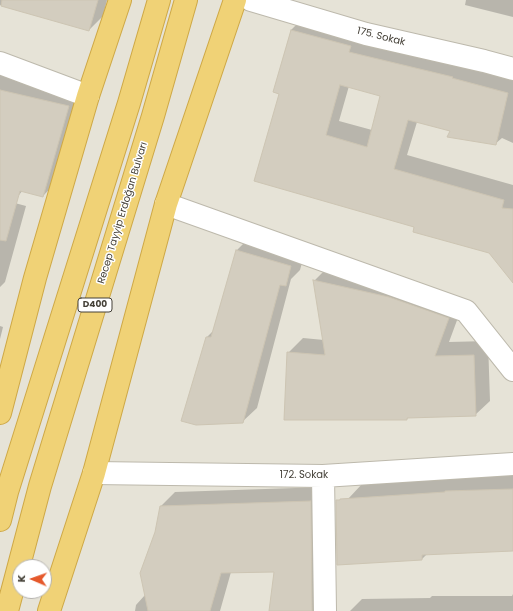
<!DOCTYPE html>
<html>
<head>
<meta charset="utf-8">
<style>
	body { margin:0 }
	#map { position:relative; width:513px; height:611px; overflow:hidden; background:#f2f0e8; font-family:Poppins,sans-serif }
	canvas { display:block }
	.north { position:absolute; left:12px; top:559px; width:40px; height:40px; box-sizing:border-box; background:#fff; border:1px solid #b5b3af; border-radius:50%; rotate:272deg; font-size:11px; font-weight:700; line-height:16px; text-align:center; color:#454138 }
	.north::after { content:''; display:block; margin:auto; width:14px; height:18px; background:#e5592c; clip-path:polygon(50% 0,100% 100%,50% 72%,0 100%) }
</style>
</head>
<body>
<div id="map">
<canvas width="513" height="611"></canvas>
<div class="north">K</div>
</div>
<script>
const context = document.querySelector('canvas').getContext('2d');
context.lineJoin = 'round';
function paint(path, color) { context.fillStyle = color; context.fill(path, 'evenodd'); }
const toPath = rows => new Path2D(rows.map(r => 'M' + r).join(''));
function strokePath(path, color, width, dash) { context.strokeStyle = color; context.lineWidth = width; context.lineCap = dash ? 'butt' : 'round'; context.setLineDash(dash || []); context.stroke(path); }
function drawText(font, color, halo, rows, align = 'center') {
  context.font = font + ' Poppins,sans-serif'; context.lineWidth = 3; context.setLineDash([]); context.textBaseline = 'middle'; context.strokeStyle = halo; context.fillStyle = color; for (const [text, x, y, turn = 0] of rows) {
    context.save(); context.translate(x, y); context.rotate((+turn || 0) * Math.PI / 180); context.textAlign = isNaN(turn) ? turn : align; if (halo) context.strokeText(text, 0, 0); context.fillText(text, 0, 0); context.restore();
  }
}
paint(toPath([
	[0,0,513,0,513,611,0,611],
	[20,567,44,567,44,591,20,591]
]), '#e6e3d7');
paint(toPath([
	[0,0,107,0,103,16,89,30,0,5],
	[466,0,513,0,513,17,465,5],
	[305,16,513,77,513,143,502,138,495,144,451,130,417,122,407,155,513,185,513,281,489,252,415,226,280,93,274,92,291,30],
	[349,86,381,95,372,130,339,121],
	[0,70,86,89,60,178,43,196,23,190,19,195,0,187],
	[0,199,26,206,5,282,0,287],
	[251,236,305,252,300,270,291,279,257,408,242,422,207,337,213,331,237,250],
	[329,266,463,304,449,342,488,341,490,401,475,415,409,417,407,419,288,353,303,338,324,340,314,281],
	[0,326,3,327,0,339],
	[513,475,513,550,427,554,422,559,348,499,362,484,460,477],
	[325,487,323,611,270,611,275,571,231,572,220,611,135,611,136,605,145,595,161,506,175,492],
	[513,594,513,611,350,611,362,599,430,598,432,596,512,596]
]), '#0003');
const building = toPath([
	[2,0,98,0,89,31,1,6,2,0],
	[291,30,351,46,349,52,453,77,452,78,508,93,496,145,447,137,450,131,408,120,394,169,504,200,502,208,513,209,513,283,489,253,413,232,414,227,254,181,279,94,273,92,291,30],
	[340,85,380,96,367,147,326,135,340,85],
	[0,90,69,106,43,197,20,191,6,241,0,240,0,90],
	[236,250,291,266,286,286,280,285,243,423,196,425,181,421,206,337,211,337,236,250],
	[313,280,389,297,449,318,435,356,474,355,476,416,407,418,407,420,284,420,287,352,325,355,313,280],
	[513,489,513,551,422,555,422,560,337,565,336,500,340,500,340,499,445,492,445,491,513,489],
	[311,501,312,611,269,611,274,572,221,573,210,611,148,611,140,573,155,532,160,506,311,501]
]);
paint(building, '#d3cdbf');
strokePath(building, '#cdc5b3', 1);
const minor = toPath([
	[251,0,366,34,484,61,513,69],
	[0,63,88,96],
	[166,204,466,311,513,370],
	[94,473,323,476,513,464],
	[323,476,325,611]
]);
const highway = toPath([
	[0,413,35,278,88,96,120,0],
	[0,520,7,492,129,103,159,0],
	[7,611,40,486,153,116,186,0],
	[49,611,94,473,166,204,235,0]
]);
strokePath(minor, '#bdb9ac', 24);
strokePath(highway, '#cea846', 24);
strokePath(minor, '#fff', 22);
strokePath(highway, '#f0d276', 22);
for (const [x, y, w] of [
	[95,305,34]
]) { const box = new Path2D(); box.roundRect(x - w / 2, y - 7, w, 14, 3); context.fillStyle = '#fff'; context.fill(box); strokePath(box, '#454138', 1); }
drawText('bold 9px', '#454138', null, [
	["D400",95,305]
]);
drawText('10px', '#454138', '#fff', [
	["175. Sokak",381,37,14],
	["Recep Tayyip Erdoğan Bulvarı",123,213,-73],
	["172. Sokak",304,475]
]);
</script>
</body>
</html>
